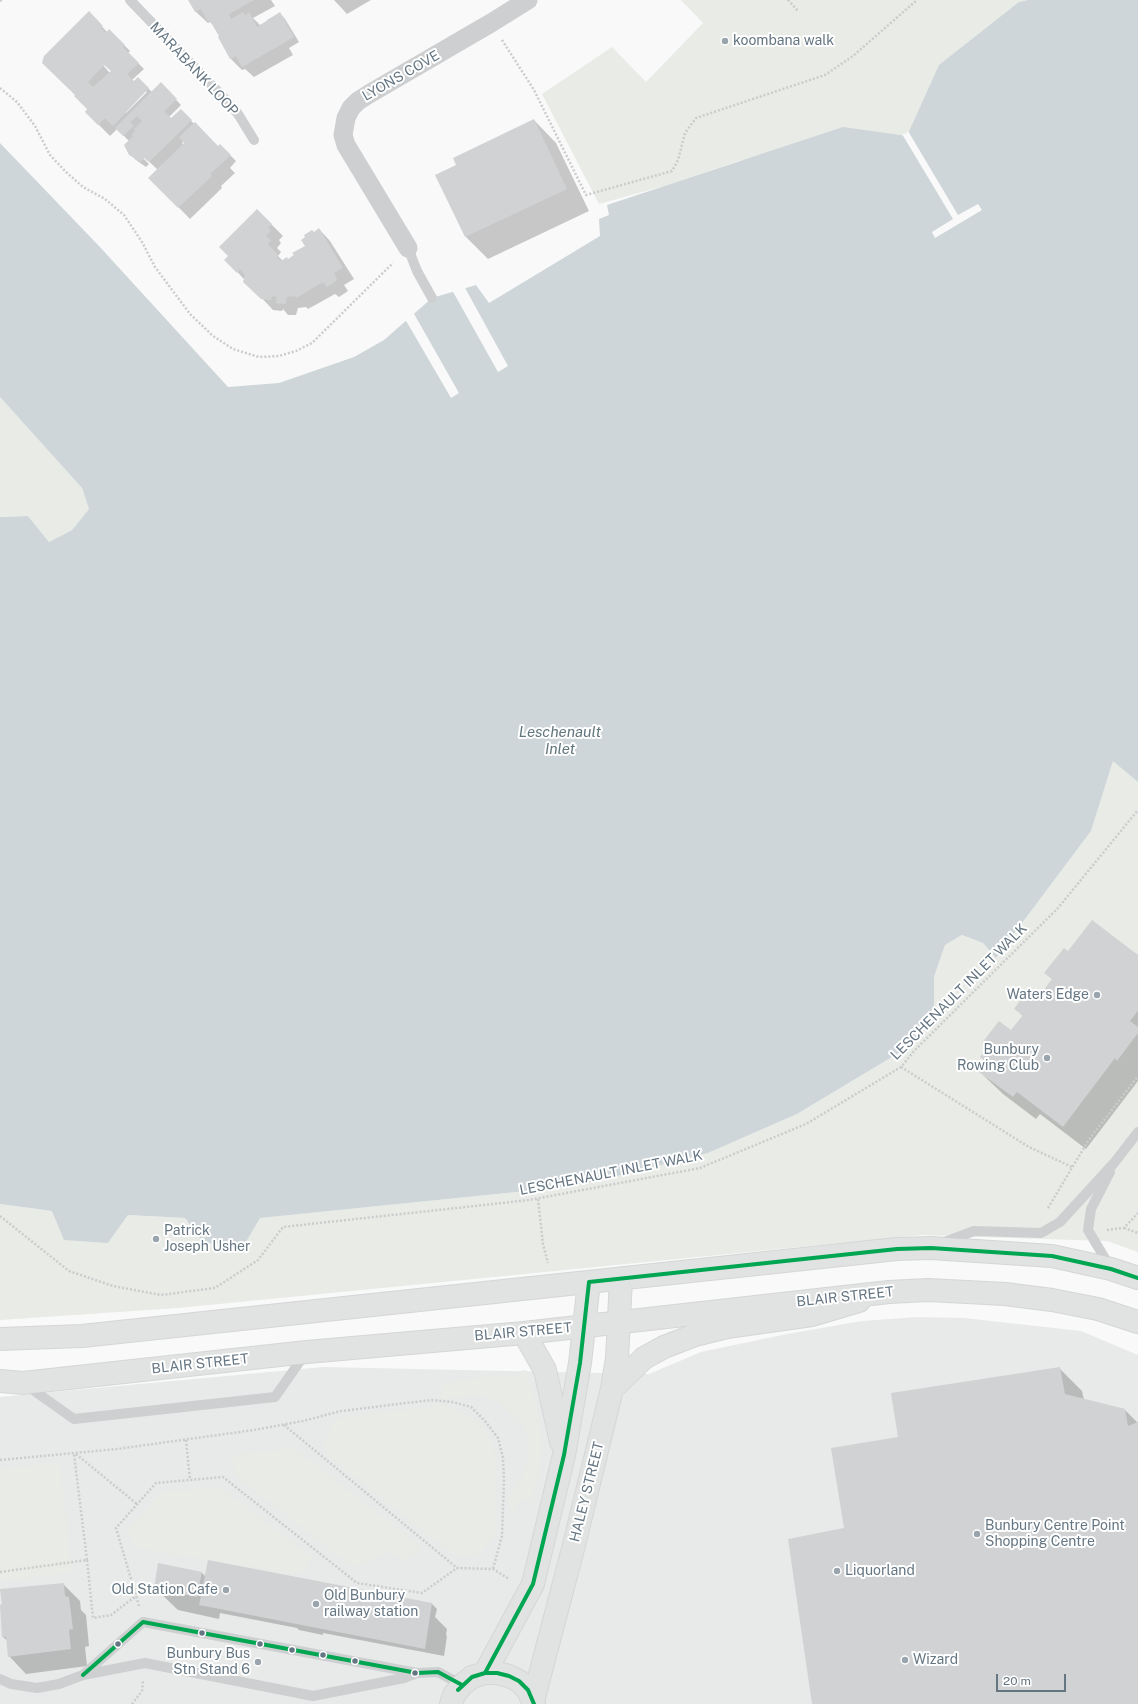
<!DOCTYPE html>
<html>
<head>
<meta charset="utf-8">
<style>
	body { margin:0 }
	#map { position:relative; width:1138px; height:1704px; overflow:hidden; background:#f9f9f9; font-family:"Public Sans",sans-serif }
	canvas { display:block }
	.scale { position:absolute; left:996px; top:1674px; width:70px; height:18px; box-sizing:border-box; border:2px solid #657683; border-top:0; padding-left:5px; font-size:12px; line-height:14px; white-space:nowrap; color:#657683; -webkit-text-stroke:3px #fff; paint-order:stroke }
</style>
</head>
<body>
<div id="map">
<canvas width="1138" height="1704"></canvas>
<div class="scale">20 m</div>
</div>
<script>
const context = document.querySelector('canvas').getContext('2d');
context.lineJoin = 'round';
function paint(path, color) { context.fillStyle = color; context.fill(path, 'evenodd'); }
const toPath = rows => new Path2D(rows.map(r => 'M' + r).join(''));
function strokePath(path, color, width, dash) { context.strokeStyle = color; context.lineWidth = width; context.lineCap = dash ? 'butt' : 'round'; context.setLineDash(dash || []); context.stroke(path); }
function drawText(font, color, halo, rows, align = 'center') {
  context.font = font + ' "Public Sans",sans-serif'; context.lineWidth = 4; context.setLineDash([]); context.textBaseline = 'middle'; context.strokeStyle = halo; context.fillStyle = color; for (const [text, x, y, turn = 0] of rows) {
    context.save(); context.translate(x, y); context.rotate((+turn || 0) * Math.PI / 180); context.textAlign = isNaN(turn) ? turn : align; if (halo) context.strokeText(text, 0, 0); context.fillText(text, 0, 0); context.restore();
  }
}
paint(toPath([
	[918,1317,964,1318,1081,1331,1138,1355,1138,1704,0,1704,0,1397,323,1367,649,1374,701,1352,787,1334,862,1321]
]), '#e8e9e9');
paint(toPath([
	[681,0,1028,0,1019,2,907,137,738,161,671,184,599,204,542,94,612,47,646,82,703,23],
	[0,397,82,488,89,509,72,530,49,542,28,516,0,517],
	[1113,760,1138,782,1138,1252,1107,1241,922,1235,178,1308,0,1320,0,1204,52,1211,108,1243,128,1215,185,1218,203,1243,259,1218,546,1189,598,1181,708,1153,797,1114,902,1051,934,1007,934,977,945,945,962,935,983,943,997,957,1091,831],
	[526,1370,537,1409,541,1431,542,1451,540,1468,532,1501,529,1498,519,1500,514,1515,509,1506,509,1494,522,1477,526,1467,528,1445,527,1432,520,1421,497,1401,483,1396,472,1394,462,1398,439,1399,442,1387,449,1383,457,1381,469,1380,487,1375,516,1378,520,1371],
	[443,1405,473,1419,485,1431,493,1444,496,1458,497,1470,495,1537,482,1551,472,1556,454,1555,329,1456,325,1450,325,1443,330,1427,335,1420,342,1417],
	[294,1448,421,1547,403,1562,390,1551,353,1567,235,1475,232,1461,241,1454],
	[60,1462,72,1573,0,1581,0,1469],
	[221,1488,313,1558,299,1575,134,1548,128,1528,163,1491]
]), '#e8ebe6');
paint(toPath([
	[1028,0,1138,0,1138,782,1113,761,1091,831,996,958,983,943,962,935,945,945,934,977,934,1007,924,1031,902,1051,797,1114,708,1153,598,1181,546,1189,260,1218,244,1245,203,1243,185,1218,128,1215,108,1243,64,1240,52,1211,0,1204,0,517,28,516,49,542,72,530,89,509,82,488,0,397,0,143,99,246,228,387,279,383,354,357,384,340,432,298,476,285,489,303,600,236,599,219,609,215,607,205,843,127,907,136,939,65,1019,2]
]), '#ced6d9');
paint(toPath([
	[908,131,958,215,978,204,982,210,935,238,932,232,953,219,902,134,906,134],
	[464,286,508,366,498,372,452,290],
	[413,312,459,393,451,398,405,319]
]), '#f9f9f9');
paint(toPath([
	[190,0,271,0,275,6,253,18,260,25,268,22,267,20,280,13,285,19,299,42,289,48,293,55,254,77,245,69,242,70,231,59,219,38,221,37,216,28,210,22,208,23,196,12],
	[334,0,371,0,347,14],
	[94,18,107,32,109,30,130,51,128,53,144,69,132,80,134,82,138,78,152,92,161,84,181,105,169,117,171,120,181,111,218,147,220,145,236,161,230,168,235,173,221,186,222,188,190,219,150,178,158,170,144,157,143,158,149,164,146,167,136,160,130,154,129,141,117,129,110,136,86,112,88,109,75,96],
	[102,62,112,71,110,73,101,63],
	[145,91,147,92,126,113,124,112],
	[184,140,186,143,184,145,182,143],
	[534,120,556,143,589,211,488,259,466,237,457,165],
	[257,210,283,236,279,240,281,243,277,248,281,252,278,256,283,261,288,260,306,246,314,233,319,229,330,241,354,279,344,285,348,291,339,297,335,294,308,309,306,307,298,308,296,315,288,315,283,309,282,311,273,310,226,260],
	[1068,952,1138,957,1138,1081,1086,1149,1040,1114,1036,1119,1003,1094,980,1072,987,1062,988,1048,984,1043,1012,1032,1023,1016,1015,1008,1037,1000,1053,980,1046,973],
	[1059,1368,1082,1391,1084,1400,1124,1409,1138,1423,1138,1704,813,1704,845,1529,899,1438],
	[202,1573,206,1577,432,1604,437,1609,435,1617,447,1629,446,1635,447,1636,444,1656,323,1633,323,1635,299,1630,297,1628,220,1613,219,1619,178,1610,155,1588],
	[63,1584,80,1601,81,1610,86,1615,89,1646,85,1647,87,1666,26,1674,9,1656,8,1641,3,1637,3,1605]
]), '#0003');
paint(toPath([
	[188,0,254,0,229,14,231,19,243,12,245,15,249,12,257,27,280,12,294,37,242,67,236,56,230,59,218,37,219,36,210,21,208,22,201,9,195,12],
	[89,11,103,26,101,28,106,33,109,29,125,45,123,47,139,63,127,74,134,81,138,77,149,88,113,126,105,118,98,125,85,112,87,109,74,96,75,95,42,63,44,56],
	[104,65,111,71,93,87,88,82],
	[161,82,177,99,164,111,171,118,181,109,192,120,149,162,144,158,141,162,129,155,124,145,133,136,131,135,135,131,134,129,142,121,137,116,130,122,134,126,123,136,115,128],
	[534,119,567,189,465,237,435,175,456,165,453,158],
	[195,122,218,146,220,144,231,155,210,174,212,176,178,208,148,178,184,143,179,137],
	[257,209,272,224,268,228,271,231,266,236,271,240,268,244,278,255,277,257,281,261,287,257,288,259,294,255,292,253,305,246,301,240,305,237,304,235,312,230,314,232,319,228,343,268,334,273,337,280,327,287,323,282,296,298,295,296,287,297,285,304,276,303,277,297,272,296,271,300,261,299,243,282,245,275,240,269,237,273,224,260,228,256,219,247],
	[1092,920,1138,955,1138,1011,1130,1021,1138,1027,1138,1033,1117,1061,1115,1058,1063,1127,1017,1092,1013,1097,979,1072,986,1062,980,1057,988,1047,982,1043,999,1021,1011,1030,1023,1015,1014,1009,1027,991,1037,999,1052,979,1044,973,1064,948,1068,951],
	[1060,1367,1065,1394,1125,1409,1128,1426,1138,1422,1138,1704,812,1704,788,1539,844,1528,831,1448,898,1437,891,1393],
	[208,1560,432,1603,425,1649,199,1605],
	[158,1563,202,1572,197,1597,154,1588],
	[64,1583,65,1596,69,1597,73,1629,69,1630,71,1649,8,1657,6,1637,2,1637,0,1605,2,1604,0,1589]
]), '#d0d2d3');
const secondary = toPath([
	[524,1333,545,1370,561,1442],
	[612,1389,644,1358,664,1347,695,1335,727,1327,812,1315,859,1301],
	[485,1673,533,1584,564,1455,580,1363,589,1282],
	[533,1701,573,1549,612,1389,617,1358,621,1279],
	[451,1704,454,1695,462,1685,472,1677,485,1673,497,1673,509,1676,519,1681,528,1690,534,1704]
]);
const primary = toPath([
	[0,1339,82,1336,897,1249,931,1248,1052,1256,1111,1269,1138,1278],
	[0,1381,23,1383,307,1352,524,1333,889,1292,928,1290,1005,1294,1052,1300,1098,1309,1138,1322]
]);
strokePath(secondary, '#d5d6d7', 24);
strokePath(primary, '#d5d6d7', 24);
strokePath(toPath([
	[788,0,798,11],
	[0,1,2,0],
	[502,40,534,90,586,195,672,171,678,160,685,133,696,118,825,75,853,56,917,0],
	[0,88,17,102,35,126,50,155,66,172,83,187,105,199,124,215,142,242,155,267,190,314,213,336,233,349,259,357,279,356,296,351,312,343,393,263],
	[901,1067,1029,1147,1072,1167],
	[538,1199,543,1244,548,1263],
	[1048,1208,1088,1141,1138,1076],
	[0,1216,69,1271,113,1286,161,1295,215,1288,258,1260,283,1227,529,1200,700,1168,806,1124,901,1067,914,1051,1058,908,1138,810],
	[1124,1228,1138,1233],
	[1107,1230,1124,1228,1138,1213],
	[284,1425,457,1568,493,1569,509,1579],
	[186,1440,190,1480],
	[76,1454,137,1504],
	[0,1460,117,1449,254,1430,303,1421,341,1411,431,1400,452,1402,471,1407,485,1421,498,1438,503,1458,504,1480,502,1536,493,1569],
	[87,1560,93,1618,111,1615,136,1596],
	[0,1572,87,1560,74,1454],
	[139,1606,116,1528,156,1483,223,1477,357,1583,422,1593,457,1568],
	[132,1704,142,1691,143,1680]
]), '#cbcccd', 2.5, [2, 2]);
strokePath(toPath([
	[130,0,227,101,238,114,254,140],
	[408,248,417,271,432,298],
	[1110,1172,1091,1209,1088,1230,1110,1267],
	[942,1243,974,1231,1041,1233,1060,1222,1114,1163,1138,1132],
	[26,1385,74,1419,275,1397,305,1354],
	[83,1675,143,1622,417,1673,438,1672,462,1685],
	[0,1679,11,1684,37,1688,59,1684,83,1675,145,1663,313,1696,404,1678,417,1673]
]), '#cecfd0', 10);
strokePath(toPath([
	[408,248,346,145,343,135,346,118,351,108,358,101,369,94,491,23,528,0]
]), '#cecfd0', 19);
strokePath(secondary, '#e1e2e2', 22);
strokePath(primary, '#e1e2e2', 22);
strokePath(toPath([
	[485,1673,533,1584,564,1455,580,1363,589,1282,897,1249,931,1248,1052,1256,1111,1269,1138,1278],
	[83,1675,143,1622,417,1673,438,1672,462,1685],
	[458,1690,472,1677,485,1673,497,1673,509,1676,519,1681,528,1690,534,1704]
]), '#00a651', 4);
for (const [x, y, r, color] of [
	[725,41,4,"#99a4ac"],
	[1097,995,4,"#99a4ac"],
	[1047,1058,4,"#99a4ac"],
	[156,1239,4,"#99a4ac"],
	[977,1534,4,"#99a4ac"],
	[837,1571,4,"#99a4ac"],
	[226,1590,4,"#99a4ac"],
	[316,1604,4,"#99a4ac"],
	[202,1633,3.5,"#657683"],
	[118,1644,3.5,"#657683"],
	[260,1644,3.5,"#657683"],
	[292,1650,3.5,"#657683"],
	[323,1655,3.5,"#657683"],
	[905,1660,4,"#99a4ac"],
	[355,1661,3.5,"#657683"],
	[258,1662,4,"#99a4ac"],
	[415,1673,3.5,"#657683"]
]) { const dot = new Path2D(); dot.arc(x, y, r, 0, 2 * Math.PI); context.fillStyle = color; context.fill(dot); strokePath(dot, '#fff', 1.5); }
drawText('14px', '#657683', '#fff', [
	["koombana walk",733,41],
	["Waters Edge",1089,995,"right"],
	["Bunbury",1039,1050,"right"],
	["Rowing Club",1039,1066,"right"],
	["Patrick",164,1231],
	["Joseph Usher",164,1247],
	["Bunbury Centre Point",985,1526],
	["Shopping Centre",985,1542],
	["Liquorland",845,1571],
	["Old Station Cafe",218,1590,"right"],
	["Old Bunbury",324,1596],
	["railway station",324,1612],
	["Bunbury Bus",250,1654,"right"],
	["Stn Stand 6",250,1670,"right"],
	["Wizard",913,1660]
], 'left');
drawText('14px', '#657683', '#fff', [
	["MARABANK LOOP",194,69,47],
	["LYONS COVE",401,76,-30],
	["LESCHENAULT INLET WALK",959,992,-45],
	["LESCHENAULT INLET WALK",611,1173,-11],
	["BLAIR STREET",845,1297,-6],
	["BLAIR STREET",523,1332,-5],
	["BLAIR STREET",200,1364,-6],
	["HALEY STREET",587,1492,-76]
]);
drawText('italic 15px', '#60757c', '#fff', [
	["Leschenault",560,732],
	["Inlet",560,749]
]);
</script>
</body>
</html>
